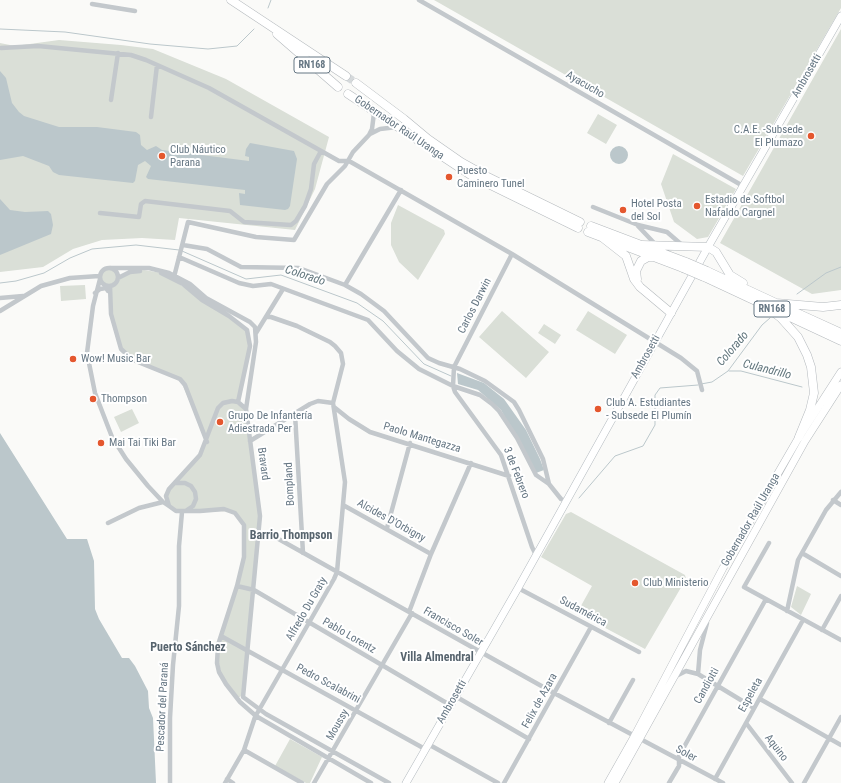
<!DOCTYPE html>
<html>
<head>
<meta charset="utf-8">
<style>
	body { margin:0 }
	canvas { display:block; background:#fafaf8 }
</style>
</head>
<body>
<canvas width="841" height="783"></canvas>
<script>
const context = document.querySelector('canvas').getContext('2d');
context.lineJoin = 'round';
function paint(path, color) { context.fillStyle = color; context.fill(path, 'evenodd'); }
const toPath = rows => new Path2D(rows.map(r => 'M' + r).join(''));
function strokePath(path, color, width, dash) { context.strokeStyle = color; context.lineWidth = width; context.lineCap = dash ? 'butt' : 'round'; context.setLineDash(dash || []); context.stroke(path); }
function drawText(font, color, halo, rows, align = 'center') {
  context.font = font + ' "Roboto Condensed",sans-serif'; context.lineWidth = 4; context.setLineDash([]); context.textBaseline = 'middle'; context.strokeStyle = halo; context.fillStyle = color; for (const [text, x, y, turn = 0] of rows) {
    context.save(); context.translate(x, y); context.rotate((+turn || 0) * Math.PI / 180); context.textAlign = isNaN(turn) ? turn : align; if (halo) context.strokeText(text, 0, 0); context.fillText(text, 0, 0); context.restore();
  }
}
paint(toPath([
	[434,0,841,0,841,8,743,176],
	[841,29,841,290,812,294,720,243],
	[59,40,121,45,153,49,226,79,329,137,315,189,295,230,179,218,175,240,142,238,102,240,73,249,43,267,0,272,0,43,15,46],
	[598,114,617,125,606,144,587,133],
	[673,154,736,189,708,237,697,239,674,222,661,184],
	[398,205,444,230,445,234,418,280,399,262,391,245,391,223],
	[105,268,113,269,118,278,130,272,144,270,162,273,243,325,250,337,238,402,246,409,260,508,242,694,240,697,236,697,223,681,217,655,242,568,244,525,231,511,182,512,169,506,167,492,200,456,207,442,180,379,133,360,121,349,116,333,108,286,101,282,99,276],
	[85,285,86,299,61,301,60,286],
	[502,311,549,352,526,378,479,337],
	[588,311,627,335,615,354,576,330],
	[544,324,561,335,555,344,538,333],
	[132,409,139,423,121,432,114,417],
	[571,512,685,575,686,579,645,649,577,613,592,586,541,557,566,514],
	[797,586,811,594,801,615,791,607],
	[290,739,322,757,310,783,306,783,275,766]
]), '#dadfd7');
paint(toPath([
	[0,71,6,78,12,103,19,112,24,116,59,127,97,127,136,132,140,135,141,145,147,150,156,146,162,150,249,161,249,157,245,156,246,149,250,143,294,151,297,159,290,206,288,209,285,210,240,205,239,193,245,194,245,190,148,179,146,177,151,166,145,161,138,165,135,181,133,183,59,175,53,172,49,166,23,156,0,160],
	'610 155a9 9 0 1 1 18 0a9 9 0 1 1-18 0Z',
	[0,199,10,210,25,212,48,211,51,214,53,225,51,234,0,255],
	[457,373,484,383,504,399,526,430,540,459,544,470,536,473,501,410,478,390,458,384],
	[0,433,67,539,87,539,94,561,95,609,99,619,122,658,129,658,135,666,148,691,149,708,153,718,156,783,0,783]
]), '#bbc7cb');
strokePath(toPath([
	[268,8,271,0],
	[0,29,65,32,150,44,208,49,237,46,254,29],
	[182,251,246,279,281,275,357,303,383,321,424,364,451,376],
	[0,283,16,281,44,273,70,258,92,249,136,245,179,250],
	[797,294,826,273,841,267],
	[729,371,741,371,802,387],
	[701,384,712,382,728,371,762,325,770,318],
	[579,498,615,456,643,446,655,425,655,395,660,388,698,385]
]), '#bbc7cb', 1);
strokePath(toPath([
	[346,76,356,83]
]), '#d5d9db', 8, [8, 4]);
const secondary = toPath([
	[406,783,518,588,708,247,841,16]
]);
const primary = toPath([
	[608,783,634,737,723,568,799,437,841,372],
	[615,783,805,441,841,385]
]);
const highway = toPath([
	[231,0,346,76],
	[277,34,338,87],
	[356,83,404,119,428,139,461,162,486,176,580,222],
	[348,94,472,176,578,228],
	[591,226,686,262],
	[588,232,683,268],
	[603,238,626,256,634,279,640,287,671,313],
	[642,245,708,247,716,252,730,275,743,283],
	[707,271,776,303,823,307,841,305],
	[704,277,841,341],
	[637,279,636,271,641,261,648,257,655,257],
	[765,306,781,318,798,337,807,355,811,367,814,393,810,410,799,437],
	[784,307,841,333]
]);
strokePath(secondary, '#b3babf', 8);
strokePath(primary, '#b5babe', 8);
strokePath(highway, '#b4b9bd', 9);
strokePath(toPath([
	[419,0,743,186],
	[92,4,135,11],
	[1,48,38,46,131,55,146,60,209,88,339,161,349,161,512,254,681,358,697,371,702,390],
	[111,100,118,53],
	[151,117,157,65],
	[370,134,380,129,397,127],
	[593,207,638,225,667,232,682,245],
	[100,213,139,217,141,204,145,201,230,211,244,222,291,225,296,221,305,206,311,189,314,164,321,151],
	[638,226,656,245],
	[183,245,207,249,241,267,299,268,345,285,361,294,384,311,428,358,439,363,460,369,485,381,514,402,519,410,543,459,549,484],
	[512,254,454,367,453,386,455,392,501,455,532,547,536,555],
	[179,257,239,283,253,286,271,284,368,320,397,351,419,369,453,386,480,395,492,404,499,411,517,438,536,475,549,484,561,499,566,501],
	'100 277a9 9 0 1 1 18 0a9 9 0 1 1-18 0Z',
	[110,268,149,268,169,273,190,284,206,298,250,322,255,327,256,342,246,409,260,516,243,697,266,714,389,783],
	[161,273,183,284,202,300,229,316,247,330,250,346,238,402],
	[174,277,188,222,256,237,294,240,327,184,345,166,353,152,369,135,372,129,374,113],
	[118,278,130,272,140,271],
	[100,279,93,306,87,353,95,393,112,437,126,459,148,486,163,502,169,506],
	[345,285,401,190],
	[110,286,111,314,121,349,133,360,180,379,185,385,207,442],
	[95,293,100,289,106,288,108,291],
	[0,298,23,296],
	[0,311,41,286,70,278,99,276],
	[266,317,271,317,297,326,330,342,335,346,341,353,343,364,333,403],
	[256,333,283,289],
	[334,407,349,419,370,432,509,476],
	[246,409,238,402,232,401,223,403,218,408,200,455,169,489,166,496,169,506,176,511,200,511,224,509,235,513,244,525,244,557,237,586,218,645,217,663,219,672,226,684,240,702,256,716,371,783],
	[295,414,303,553],
	[250,441,310,404,318,401,333,403],
	[176,483,185,483,191,486,195,492,196,499,193,506,187,510],
	[833,500,841,505],
	[343,505,431,554],
	[108,523,139,508,163,502],
	[387,528,410,443],
	[258,539,265,534,275,537,554,693,723,783],
	[769,543,744,587,841,640],
	[802,553,841,576],
	[237,586,254,590,450,705],
	[518,588,639,652],
	[787,611,798,560,826,510,841,492],
	[409,612,431,554,471,463],
	[822,630,841,596],
	[221,636,425,749],
	[698,674,700,650,707,623],
	[676,676,686,671,698,674,754,708],
	[455,696,529,739],
	[760,699,841,745],
	[609,723,633,680],
	[746,723,792,783],
	[428,744,498,783],
	[244,750,302,783],
	[227,779,233,783],
	[715,779,803,620],
	[170,783,170,718,173,665,179,606,179,546,182,512],
	[225,783,244,750,255,717,334,579,337,572,345,482,333,403],
	[314,783,412,613],
	[504,783,591,627],
	[669,783,679,766,679,756,766,599],
	[804,783,841,717]
]), '#c3c8cc', 4.5);
strokePath(secondary, '#fff', 7);
strokePath(primary, '#fff', 7);
strokePath(highway, '#fff', 8);
const highwayBridge = toPath([
	[686,262,707,271],
	[683,268,704,277]
]);
strokePath(highwayBridge, '#b4b9bd', 9, []);
strokePath(highwayBridge, '#fff', 8);
for (const [x, y, r, color] of [
	[811,136,4,"#e4572e"],
	[162,156,4,"#e4572e"],
	[449,177,4,"#e4572e"],
	[697,206,4,"#e4572e"],
	[623,210,4,"#e4572e"],
	[73,359,4,"#e4572e"],
	[93,399,4,"#e4572e"],
	[598,409,4,"#e4572e"],
	[220,422,4,"#e4572e"],
	[101,443,4,"#e4572e"],
	[635,583,4,"#e4572e"]
]) { const dot = new Path2D(); dot.arc(x, y, r, 0, 2 * Math.PI); context.fillStyle = color; context.fill(dot); strokePath(dot, '#fff', 1.5); }
for (const [x, y, w] of [
	[312,65,36],
	[772,309,36]
]) { const box = new Path2D(); box.roundRect(x - w / 2, y - 8, w, 16, 3); context.fillStyle = '#fff'; context.fill(box); strokePath(box, '#657683', 1); }
drawText('bold 10px', '#657683', null, [
	["RN168",312,65],
	["RN168",772,309]
]);
drawText('11px', '#657683', '#fff', [
	["Ambrosetti",807,76,-60],
	["Ayacucho",585,85,30],
	["Gobernador Raúl Uranga",399,128,34],
	["Carlos Darwin",475,306,-63],
	["Ambrosetti",646,357,-61],
	["Paolo Mantegazza",422,438,17],
	["Bravard",263,464,82],
	["3 de Febrero",516,473,69],
	["Bompland",290,484,-93],
	["Gobernador Raúl Uranga",751,520,-60],
	["Alcides D'Orbigny",391,521,29],
	["Alfredo Du Graty",307,609,-60],
	["Sudamérica",583,612,28],
	["Francisco Soler",453,627,30],
	["Pablo Lorentz",349,636,30],
	["Pedro Scalabrini",328,684,28],
	["Candiotti",707,686,-61],
	["Espeleta",751,695,-61],
	["Felix de Azara",540,701,-61],
	["Ambrosetti",452,702,-60],
	["Pescador del Paraná",163,707,-87],
	["Moussy",338,725,-60],
	["Aquino",776,748,52],
	["Soler",686,754,28]
]);
drawText('11px', '#657683', '#fff', [
	["C.A.E. -Subsede",803,130,"right"],
	["El Plumazo",803,143,"right"],
	["Club Náutico",170,150],
	["Parana",170,163],
	["Puesto",457,171],
	["Caminero Tunel",457,184],
	["Estadio de Softbol",705,200],
	["Nafaldo Cargnel",705,213],
	["Hotel Posta",631,204],
	["del Sol",631,217],
	["Wow! Music Bar",81,359],
	["Thompson",101,399],
	["Club A. Estudiantes",606,403],
	["- Subsede El Plumín",606,416],
	["Grupo De Infantería",228,416],
	["Adiestrada Per",228,429],
	["Mai Tai Tiki Bar",109,443],
	["Club Ministerio",643,583]
], 'left');
drawText('italic 12px', '#60757c', '#fff', [
	["Colorado",305,276,18],
	["Colorado",733,349,-49],
	["Culandrillo",767,370,14]
]);
drawText('bold 12px', '#57646e', '#fff', [
	["Barrio Thompson",291,536],
	["Puerto Sánchez",188,648],
	["Villa Almendral",437,658]
]);
</script>
</body>
</html>
